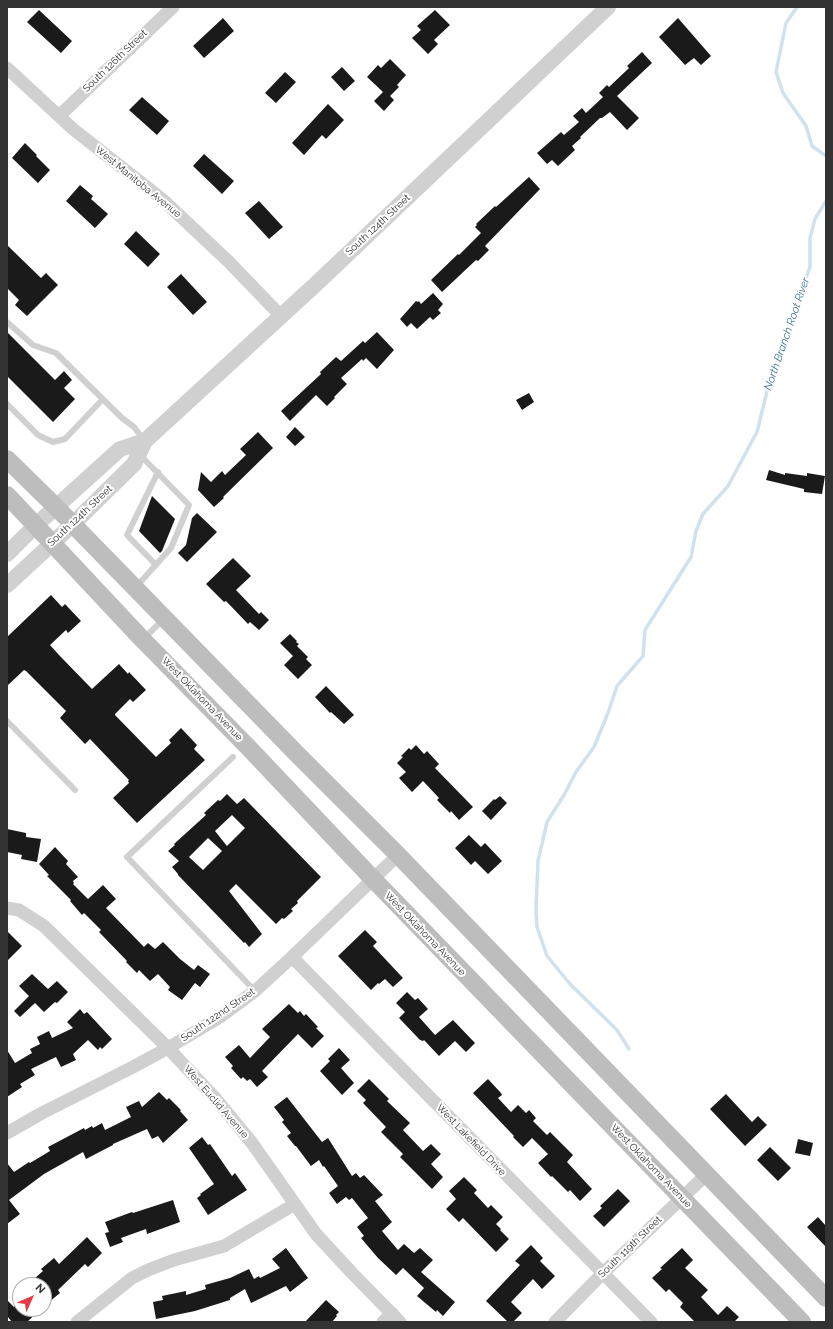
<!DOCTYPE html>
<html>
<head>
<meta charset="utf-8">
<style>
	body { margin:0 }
	#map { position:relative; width:833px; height:1329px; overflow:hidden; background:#fff; font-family:Raleway,sans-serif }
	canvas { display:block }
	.frame { position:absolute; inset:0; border:8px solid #333; pointer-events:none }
	.north { position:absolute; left:12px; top:1277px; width:40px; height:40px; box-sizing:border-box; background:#fff; border:1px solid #adadad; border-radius:50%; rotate:45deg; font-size:11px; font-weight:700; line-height:16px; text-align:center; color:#333 }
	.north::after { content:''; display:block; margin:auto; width:14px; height:18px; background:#e63946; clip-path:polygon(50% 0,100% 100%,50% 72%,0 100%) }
</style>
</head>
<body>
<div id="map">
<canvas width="833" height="1329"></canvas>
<div class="frame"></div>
<div class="north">N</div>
</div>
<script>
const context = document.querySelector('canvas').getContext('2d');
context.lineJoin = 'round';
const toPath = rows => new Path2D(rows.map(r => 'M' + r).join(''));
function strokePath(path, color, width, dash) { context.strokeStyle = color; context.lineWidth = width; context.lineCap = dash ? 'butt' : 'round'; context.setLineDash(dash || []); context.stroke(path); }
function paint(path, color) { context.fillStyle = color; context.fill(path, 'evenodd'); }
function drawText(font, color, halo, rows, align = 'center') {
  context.font = font + ' Raleway,sans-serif'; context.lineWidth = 4; context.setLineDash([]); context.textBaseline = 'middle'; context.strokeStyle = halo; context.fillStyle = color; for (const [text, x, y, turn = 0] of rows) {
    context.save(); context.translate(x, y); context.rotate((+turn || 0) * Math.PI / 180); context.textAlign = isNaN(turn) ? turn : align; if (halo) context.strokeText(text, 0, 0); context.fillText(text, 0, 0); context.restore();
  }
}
strokePath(toPath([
	[797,7,786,23,776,72,783,93,806,126,812,146,826,156],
	[629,1049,617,1030,570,984,547,956,537,927,536,909,538,861,547,822,564,795,576,772,594,747,608,713,617,686,643,656,645,630,691,557,696,531,703,514,728,486,757,432,771,375,789,334,793,312,810,267,810,238,815,219,826,201]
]), '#cfe2ee', 3.5);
paint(toPath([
	[39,10,72,41,61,53,27,22],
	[435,10,450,25,434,40,438,44,428,54,412,38,421,30,417,26],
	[223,18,234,31,204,58,193,46],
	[678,18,711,56,701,65,694,58,685,65,659,37],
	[642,52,652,63,617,96,639,118,627,130,610,112,602,118,600,118,580,137,581,138,572,146,575,150,558,166,552,160,547,164,537,153,561,132,564,135,579,122,573,116,582,108,586,113,603,97,599,93,607,85,609,87,629,68,627,66],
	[390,59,406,75,397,85,399,87,390,96,394,100,384,111,374,101,383,92,367,77,378,65,381,68],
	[342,67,355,81,344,91,331,77],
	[285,72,296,82,276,103,265,93],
	[142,97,169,121,157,135,129,110],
	[328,104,344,120,326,139,322,135,304,155,292,143],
	[25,143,37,155,36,156,50,170,38,183,12,158],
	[204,154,234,181,222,194,193,166],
	[529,177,540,189,485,246,489,250,478,261,476,260,442,292,431,280,458,254,459,255,481,233,475,227,477,225,476,224,495,206,496,207],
	[80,185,93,196,91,199,108,214,95,228,66,201],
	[259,201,283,227,269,239,245,213],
	[136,231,160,254,148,267,124,244],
	[7,245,41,278,46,273,58,285,27,316,15,305,19,300,7,288],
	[181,274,207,302,193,315,167,287],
	[433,293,443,304,438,310,441,313,433,320,430,317,417,329,411,323,407,327,400,319,416,301,418,302,419,301,421,304],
	[7,332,55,380,64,371,72,380,64,388,75,399,53,422,7,376],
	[377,332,394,350,377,369,366,358,363,361,362,359,341,378,347,384,334,397,335,398,327,406,316,395,290,421,281,411,321,374,320,372,336,357,341,361,363,341,365,343],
	[529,393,534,402,522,410,516,400],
	[295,427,305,437,295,446,286,437],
	[258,432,273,448,223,497,224,498,214,507,198,490,201,472,211,482,222,471,225,475,246,455,240,449],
	[769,470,785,475,785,473,807,476,807,473,825,476,822,494,804,492,804,489,766,480],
	[152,496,175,519,162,551,160,553,139,531],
	[197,513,217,532,187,562,178,553,186,545,192,518],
	[233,558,251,576,236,590,259,614,261,612,269,620,259,630,250,622,248,624,226,601,224,602,206,584],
	[51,595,62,607,65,604,81,621,68,633,66,630,50,645,59,655,92,689,119,664,128,674,129,672,146,690,133,702,130,699,115,714,115,715,156,757,171,743,169,740,181,728,197,745,194,749,205,760,137,823,113,798,129,783,128,781,129,780,90,739,85,744,60,718,66,711,26,671,24,670,7,686,7,637],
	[290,634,297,641,296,642,299,644,297,646,308,657,306,659,312,665,298,679,284,665,293,656,280,643],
	[326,686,354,715,344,724,331,712,330,713,315,697],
	[416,745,424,754,427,751,439,764,435,768,473,807,459,820,451,811,450,813,437,800,439,798,423,781,412,792,399,778,406,772,397,763,403,757,401,756,409,748,411,750],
	[227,794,237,804,244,798,321,877,297,901,298,903,291,909,293,911,284,919,282,918,276,924,236,884,229,891,262,934,249,947,245,942,244,943,178,875,178,874,172,867,179,861,168,851,175,845,174,844,206,815,204,813,218,800,220,801],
	[232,815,245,828,227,846,215,831],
	[208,838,222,851,203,870,189,857],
	[500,796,507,803,491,820,482,811,494,799,495,800],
	[7,829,26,833,26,837,41,839,37,862,21,859,22,855,7,852],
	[469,835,481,847,485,843,502,861,488,874,475,861,471,865,455,848],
	[55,847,68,861,66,864,78,877,73,881,74,883,73,884,88,899,103,885,116,899,106,908,144,947,148,943,155,949,163,942,180,959,194,970,198,965,210,974,200,987,195,983,182,1000,168,990,170,987,158,974,150,981,139,970,137,973,126,962,127,961,99,932,101,930,84,913,82,915,70,901,71,900,47,876,49,875,39,864],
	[365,930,377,942,373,946,403,978,393,987,385,979,379,984,378,983,371,990,338,956],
	[7,931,22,946,7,961],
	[32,974,48,989,57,981,68,992,57,1003,55,1002,44,1012,35,1003,20,1017,14,1011,29,996,19,986],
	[407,992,415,1000,418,998,428,1009,419,1017,435,1035,453,1020,475,1043,466,1052,455,1041,439,1056,424,1040,423,1041,420,1040,399,1018,405,1012,396,1003],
	[289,1004,298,1013,300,1011,304,1016,306,1014,318,1027,316,1028,324,1036,312,1048,298,1034,262,1071,268,1077,257,1087,250,1079,247,1081,243,1077,241,1079,231,1068,233,1066,225,1057,239,1045,250,1058,270,1037,262,1029],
	[80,1009,84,1014,87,1012,112,1039,102,1049,100,1047,98,1050,88,1040,73,1054,76,1060,61,1067,56,1057,31,1069,35,1075,20,1084,22,1087,7,1097,7,1050,15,1063,32,1053,30,1049,40,1044,37,1037,49,1031,52,1038,73,1028,67,1022],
	[339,1048,350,1060,341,1068,354,1083,342,1095,320,1071,330,1061,328,1059],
	[369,1079,389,1099,387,1101,410,1123,403,1130,423,1151,431,1144,441,1154,431,1164,443,1177,432,1189,400,1157,403,1154,381,1132,386,1127,363,1103,366,1100,357,1091],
	[488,1079,501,1093,502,1095,498,1098,511,1112,518,1105,526,1113,529,1110,536,1118,533,1121,547,1135,550,1132,573,1155,567,1162,592,1189,580,1201,570,1190,568,1192,552,1176,551,1177,538,1163,548,1154,532,1138,523,1147,513,1137,514,1136,473,1093],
	[159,1092,167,1100,169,1098,181,1110,180,1111,188,1120,163,1143,158,1136,152,1139,147,1129,113,1144,113,1145,86,1159,83,1152,44,1174,9,1200,20,1214,7,1224,7,1163,14,1172,29,1162,30,1163,50,1151,48,1147,84,1128,85,1130,92,1126,93,1128,102,1123,105,1130,131,1117,126,1107,139,1101,142,1107],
	[726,1094,752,1122,758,1116,767,1125,745,1146,710,1109],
	[287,1097,322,1142,328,1138,352,1176,356,1173,360,1178,364,1175,383,1195,375,1201,392,1222,382,1231,398,1250,404,1244,414,1253,420,1248,433,1260,421,1272,455,1302,443,1316,437,1310,436,1312,417,1296,424,1288,403,1268,396,1275,378,1258,361,1238,364,1236,357,1227,368,1218,352,1198,349,1200,346,1197,337,1204,329,1193,338,1186,324,1166,323,1167,319,1160,311,1166,296,1146,295,1146,287,1136,291,1133,282,1122,284,1120,274,1107],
	[202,1137,208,1145,210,1144,232,1176,235,1173,247,1190,208,1215,197,1198,201,1195,200,1194,214,1184,189,1148],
	[798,1139,813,1143,810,1156,795,1153],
	[770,1147,791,1168,778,1181,757,1160],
	[464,1177,477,1190,474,1193,488,1208,491,1205,503,1217,496,1224,501,1229,500,1230,509,1239,496,1252,463,1218,459,1222,446,1209,456,1199,449,1191],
	[618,1189,630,1201,604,1227,593,1216,602,1208,600,1206],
	[173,1200,180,1222,147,1234,146,1229,121,1238,123,1242,110,1247,105,1233,109,1232,105,1222,132,1212,133,1213],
	[818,1217,826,1226,826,1247,807,1227],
	[87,1237,102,1253,88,1267,85,1264,58,1290,60,1293,49,1302,44,1296,44,1285,27,1285,43,1271,41,1269,54,1258,59,1264],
	[531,1245,543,1258,540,1261,555,1276,542,1289,533,1279,511,1302,522,1313,513,1322,508,1322,486,1301,520,1265,515,1261],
	[286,1248,308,1278,290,1292,286,1286,251,1303,245,1289,230,1298,230,1300,195,1311,156,1319,153,1302,163,1300,162,1296,186,1291,186,1295,206,1289,205,1285,230,1278,249,1269,254,1279,259,1276,260,1278,280,1268,272,1259],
	[682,1248,693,1260,685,1268,708,1290,701,1297,718,1315,727,1306,739,1317,734,1322,695,1322,680,1307,683,1303,669,1289,666,1292,652,1278,662,1269,660,1268],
	[7,1300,14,1307,20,1302,20,1309,41,1309,27,1322,12,1322,7,1316],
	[326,1300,339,1312,336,1315,337,1316,332,1322,305,1322]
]), '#1a1a1a');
strokePath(toPath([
	[7,322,33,345,56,353,122,418,134,427,144,440],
	[7,404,38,435,53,442,65,439,103,399],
	[156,565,127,535,158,472],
	[136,587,171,548,189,505,140,455],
	[143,639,164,619],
	[7,721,75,790],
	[233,757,127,857,255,991]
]), '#d0d0d0', 6);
strokePath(toPath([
	[7,68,73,129,162,199,229,262,281,316],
	[59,116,173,7],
	[7,908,19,910,44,926,168,1048,215,1098,252,1143,316,1234,352,1273,400,1322],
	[292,957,651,1322],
	[7,1133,42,1113,133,1067,168,1048,220,1017,255,991,292,957,398,855],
	[77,1322,132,1278,148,1270,174,1260,224,1246,295,1204],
	[383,1322,392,1313],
	[555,1322,602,1274,707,1174]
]), '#d0d0d0', 13);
strokePath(toPath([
	[7,554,36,525,120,449,145,441],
	[7,585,73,524,134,464,145,441,316,284,608,7]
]), '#d0d0d0', 16);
strokePath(toPath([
	[7,459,56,507,297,754,398,855,826,1298],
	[7,495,142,639,248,747,373,879,802,1322]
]), '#bdbdbd', 18);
drawText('10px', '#333', '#fff', [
	["South 126th Street",115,61,-44],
	["West Manitoba Avenue",138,182,39],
	["South 124th Street",378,225,-43],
	["South 124th Street",80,516,-43],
	["West Oklahoma Avenue",202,699,46],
	["West Oklahoma Avenue",425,934,46],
	["South 122nd Street",218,1015,-34],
	["West Euclid Avenue",216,1102,49],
	["West Lakefield Drive",471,1140,46],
	["West Oklahoma Avenue",651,1166,46],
	["South 119th Street",630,1247,-44]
]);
drawText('italic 11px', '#3f7597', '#fff', [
	["North Branch Root River",787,334,-71]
]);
</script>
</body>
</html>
